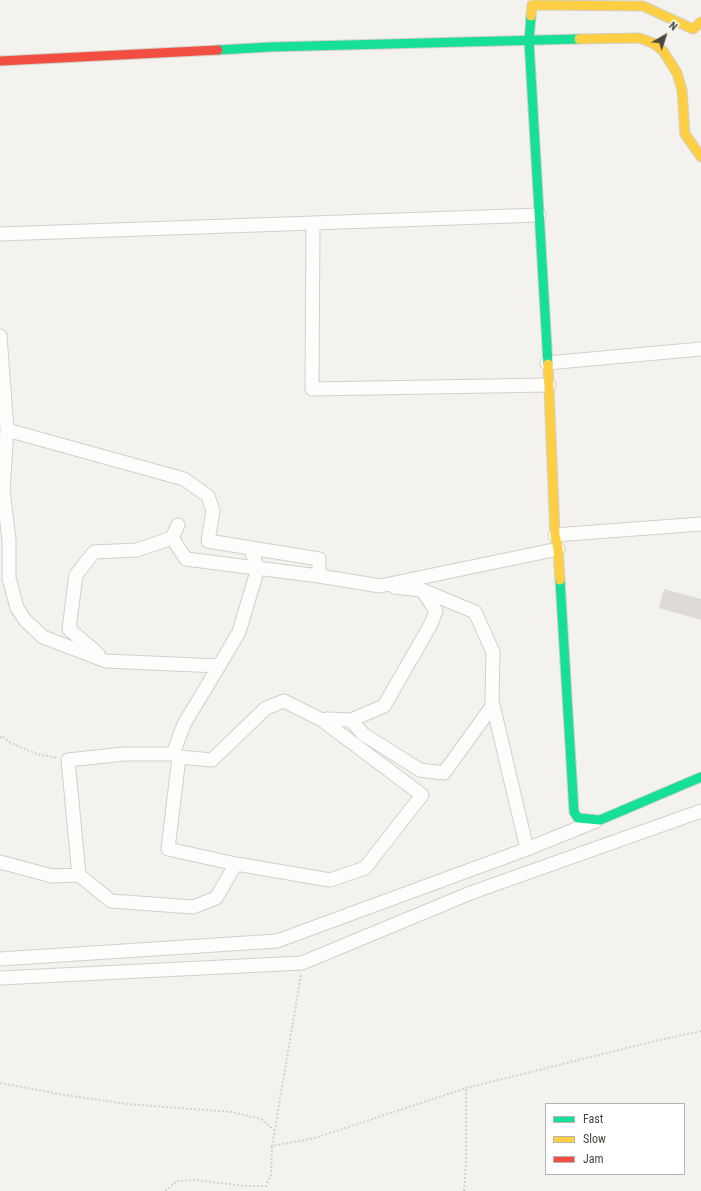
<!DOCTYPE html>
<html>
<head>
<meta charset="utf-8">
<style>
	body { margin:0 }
	#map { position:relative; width:701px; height:1191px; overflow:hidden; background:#f4f2ee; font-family:"Roboto Condensed",sans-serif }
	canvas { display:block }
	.legend { position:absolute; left:545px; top:1103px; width:140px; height:72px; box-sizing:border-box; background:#fff; border:1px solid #b7b4b0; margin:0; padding:5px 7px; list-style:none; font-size:12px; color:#4b4439 }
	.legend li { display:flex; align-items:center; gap:8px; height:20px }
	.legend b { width:20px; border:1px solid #b7b4b0 }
	.north { position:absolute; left:645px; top:16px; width:40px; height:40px; -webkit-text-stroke:3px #fff; paint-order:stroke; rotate:39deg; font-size:11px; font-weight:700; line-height:16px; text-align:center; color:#4b4439 }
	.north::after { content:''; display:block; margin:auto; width:14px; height:18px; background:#4b4439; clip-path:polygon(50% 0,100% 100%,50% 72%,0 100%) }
</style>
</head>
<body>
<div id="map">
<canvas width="701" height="1191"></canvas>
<ul class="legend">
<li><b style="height:5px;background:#16e098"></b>Fast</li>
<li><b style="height:5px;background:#ffcf43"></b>Slow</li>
<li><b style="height:5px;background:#f24e42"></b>Jam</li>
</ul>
<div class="north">N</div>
</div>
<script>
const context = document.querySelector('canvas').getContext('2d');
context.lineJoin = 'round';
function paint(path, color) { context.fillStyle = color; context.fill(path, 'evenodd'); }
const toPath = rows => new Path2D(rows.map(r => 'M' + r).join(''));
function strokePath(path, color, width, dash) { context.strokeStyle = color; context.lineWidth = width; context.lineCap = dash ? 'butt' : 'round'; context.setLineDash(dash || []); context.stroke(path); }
paint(toPath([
	[664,589,701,599,701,620,659,608]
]), '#dedbd6');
const street = toPath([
	[539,215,313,223,312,389,549,385],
	[0,234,313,223],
	[0,336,7,430,184,479,208,496,213,511,208,541,319,559,319,576,380,586,558,549],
	[547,363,701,349],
	[7,430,3,490,9,540,9,578,17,608,25,620,43,637,106,661,219,666,239,632,258,568,250,548],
	[178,525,172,538,186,559,319,576],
	[555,535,701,524],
	[394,587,422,590,475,612,493,652,492,701,527,849],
	[98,654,69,629,76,575,94,552,137,550,172,538],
	[219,666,184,724,173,754,179,757,212,760,266,708,284,701,322,720,328,719,351,720,363,734,420,770,444,773,493,705],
	[351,720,384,706,431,624,436,611,422,590],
	[173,754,124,754,68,760,79,875,111,901,193,907,216,898,236,864],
	[179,757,168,849,236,864,330,880,365,868,422,795,322,720],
	[0,862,52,876,79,875],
	[0,959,277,941,527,849,596,821],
	[0,978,302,963,473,892,701,811]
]);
const fast = toPath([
	[531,16,529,41,548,364],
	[218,50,270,47,579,39],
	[560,580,574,812,578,818,600,820,701,777]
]);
const slow = toPath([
	[531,16,532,5,643,6,693,29,701,22],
	[579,39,639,38,653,43,663,51,677,73,682,90,685,134,701,157],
	[548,364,555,535,558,549,560,580]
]);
const jam = toPath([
	[0,61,218,50]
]);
strokePath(street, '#d2d0cb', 15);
strokePath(fast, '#d3cfc5', 11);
strokePath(slow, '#d3cfc5', 11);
strokePath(jam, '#d3cfc5', 11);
strokePath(toPath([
	[0,738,2,736,11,743,37,754,58,758],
	[301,975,272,1146,315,1138,466,1088,655,1041,701,1031],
	[0,1083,65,1095,127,1104,232,1112,261,1119,274,1130],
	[165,1191,177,1181,195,1180,245,1186,266,1186,271,1175,272,1146],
	[464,1191,466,1163,466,1088]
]), '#d3d2cc', 2, [2, 2]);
strokePath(street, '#fdfdfc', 13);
strokePath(fast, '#16e098', 9);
strokePath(slow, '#ffcf43', 9);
strokePath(jam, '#f24e42', 9);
</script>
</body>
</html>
